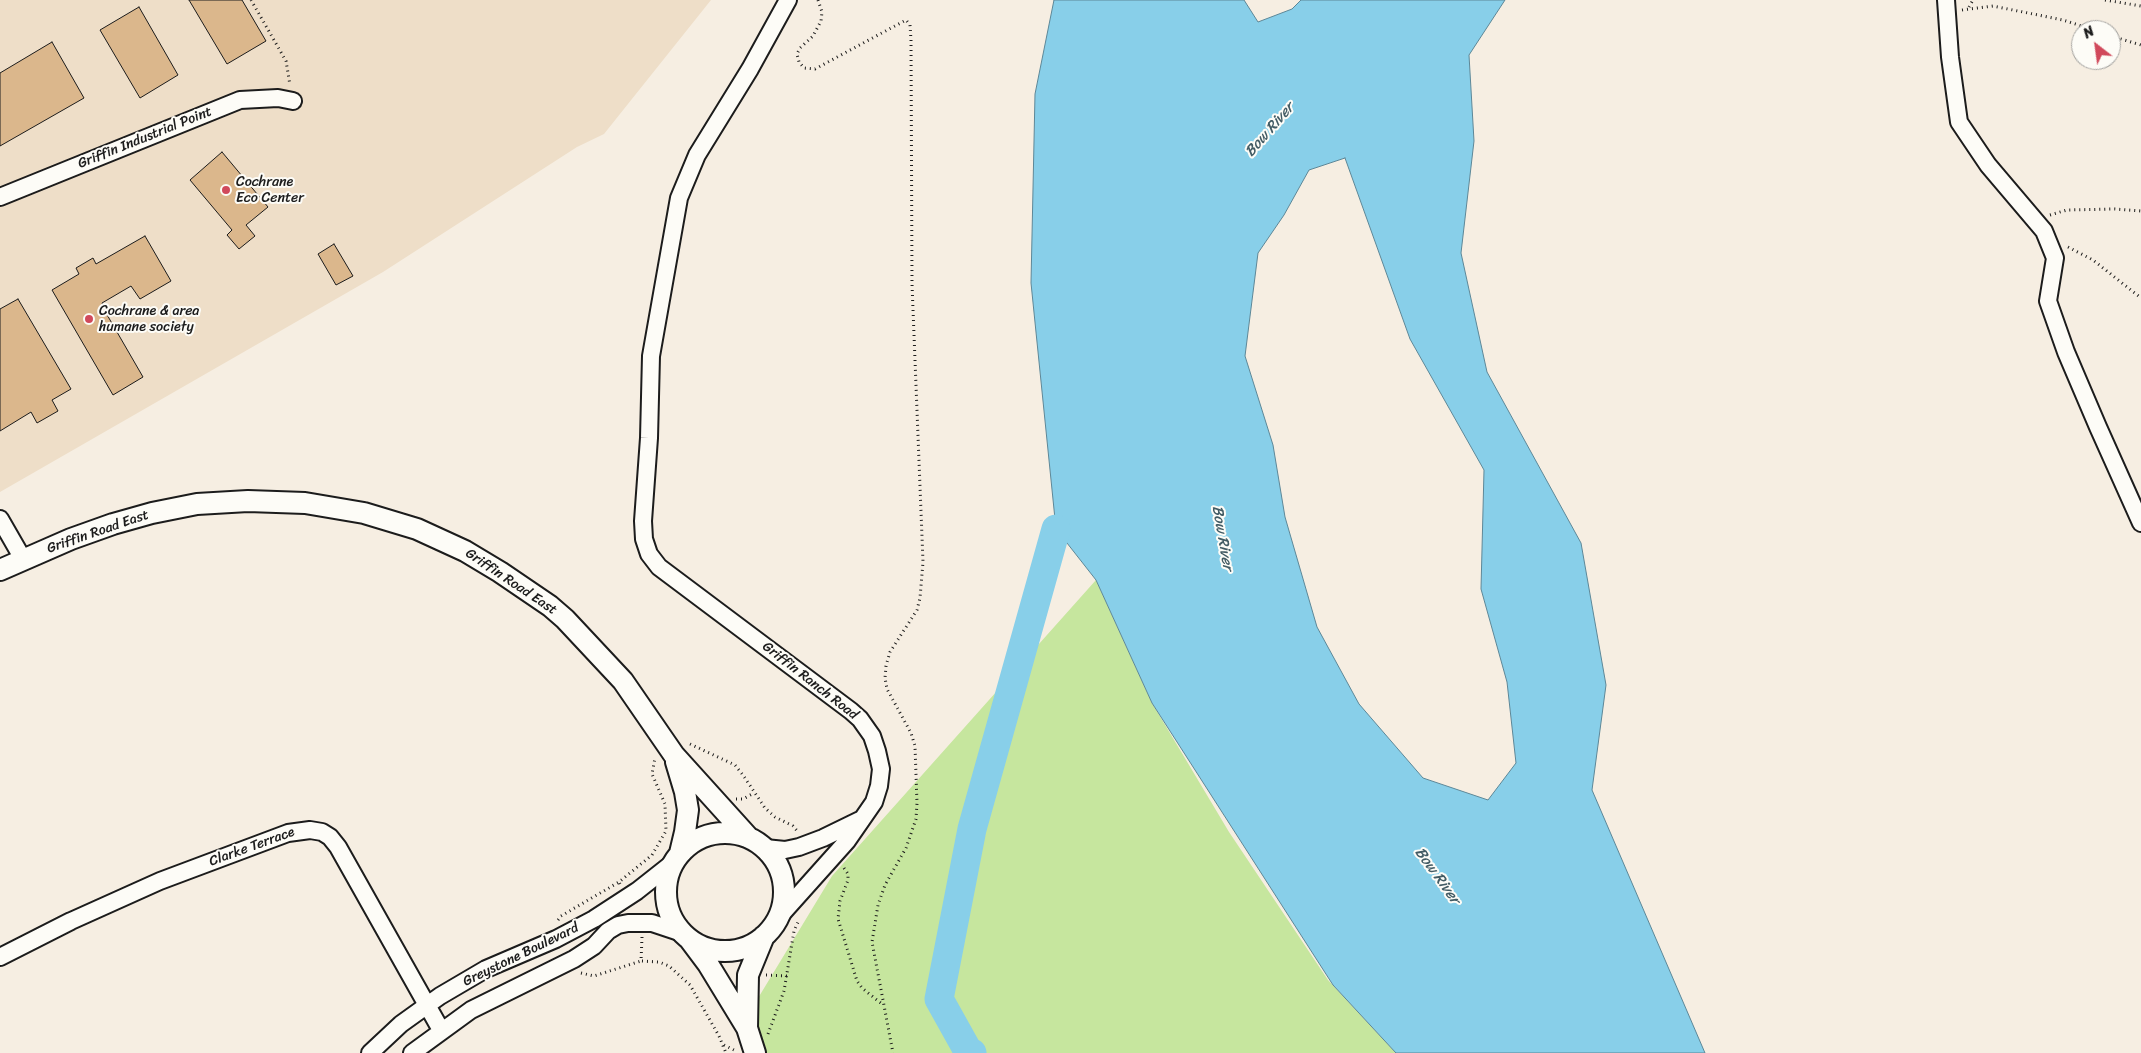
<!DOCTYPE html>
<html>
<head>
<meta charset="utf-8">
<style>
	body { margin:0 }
	#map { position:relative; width:2141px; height:1053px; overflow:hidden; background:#f6eee2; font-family:Sriracha,sans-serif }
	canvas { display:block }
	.north { position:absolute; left:2071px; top:20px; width:50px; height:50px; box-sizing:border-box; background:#fdfcf7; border:1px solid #a3a29f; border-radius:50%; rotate:330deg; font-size:14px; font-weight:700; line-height:20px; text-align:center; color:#1c1c1c }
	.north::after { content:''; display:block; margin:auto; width:18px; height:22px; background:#d1495b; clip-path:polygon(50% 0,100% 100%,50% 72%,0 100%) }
</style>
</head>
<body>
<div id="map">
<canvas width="2141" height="1053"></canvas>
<div class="north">N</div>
</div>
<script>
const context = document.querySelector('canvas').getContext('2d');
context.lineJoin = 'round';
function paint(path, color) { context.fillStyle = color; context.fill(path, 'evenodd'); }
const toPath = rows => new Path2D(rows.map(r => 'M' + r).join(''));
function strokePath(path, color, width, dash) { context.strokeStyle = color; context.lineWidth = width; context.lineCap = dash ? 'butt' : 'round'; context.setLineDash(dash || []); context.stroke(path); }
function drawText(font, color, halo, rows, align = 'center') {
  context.font = font + ' Sriracha,sans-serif'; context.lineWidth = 4; context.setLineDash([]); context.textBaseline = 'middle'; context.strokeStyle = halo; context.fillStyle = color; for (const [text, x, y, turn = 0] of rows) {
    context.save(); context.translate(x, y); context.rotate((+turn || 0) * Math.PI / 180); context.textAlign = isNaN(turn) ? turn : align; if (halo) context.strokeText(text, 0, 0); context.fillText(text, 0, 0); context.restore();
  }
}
paint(toPath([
	[0,0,711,0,604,134,577,147,383,272,0,492]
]), '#eedec8');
paint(toPath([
	[1096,580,1152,703,1229,832,1328,980,1396,1053,763,1053,749,1013,832,876]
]), '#c6e69e');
const water = toPath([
	[1054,0,1244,0,1258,22,1292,9,1301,0,1505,0,1469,55,1474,141,1461,253,1487,372,1581,543,1606,685,1592,790,1705,1053,1396,1053,1333,985,1152,703,1096,580,1056,529,1031,283,1035,94,1054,0],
	[1345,158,1410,339,1484,470,1481,589,1507,682,1516,763,1488,800,1423,778,1359,704,1317,627,1285,517,1273,445,1245,356,1258,253,1284,215,1309,170,1345,158]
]);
paint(water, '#88cfe9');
strokePath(water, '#5d8797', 1);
strokePath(toPath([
	[972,1053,968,1051,939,999,972,829,1056,529]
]), '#88cfe9', 29);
const building = toPath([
	[189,0,242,0,266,41,227,64,189,0],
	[139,7,178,75,140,98,100,30,139,7],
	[52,42,84,98,0,146,0,73,52,42],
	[222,152,268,207,246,225,255,236,239,249,227,235,232,230,190,180,222,152],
	[145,236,171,281,140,299,131,286,102,303,107,313,106,313,143,377,113,395,52,290,79,274,76,268,93,258,96,264,145,236],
	[334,244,353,276,336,285,318,254,334,244],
	[18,299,71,389,52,400,58,411,37,423,31,412,0,431,0,309,18,299]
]);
paint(building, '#dbb78c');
strokePath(building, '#1c1c1c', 1);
const minor = toPath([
	[1946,0,1950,57,1959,122,1988,165,2044,231,2055,258,2048,301,2066,352,2098,427,2141,523],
	[0,197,240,100,278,98,293,101],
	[0,519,23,559],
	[765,848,785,850,799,847,823,838,860,820],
	[779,917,847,841,874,802,879,786,881,769,877,751,872,736,860,719,851,711,659,567,649,554,644,539,643,521,649,438,651,356,679,198,697,155,750,69,788,0],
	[0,957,71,921,160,881,288,833,310,830,322,832,330,837,338,847,441,1030],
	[370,1053,401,1024,440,996,486,969,556,939,594,919,637,891,675,861],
	[412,1053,471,1010,574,959,594,946,608,931,618,925,628,923,652,923,682,933]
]);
const major = toPath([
	[0,570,71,539,113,524,152,513,197,504,248,501,305,503,364,513,417,529,465,551,500,572,550,606,565,619,623,681,674,755,749,838],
	[676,762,685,792,688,810,685,832,680,853],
	'666 892a59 59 0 1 1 118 0a59 59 0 1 1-118 0Z',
	[690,940,708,964,747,1028,755,1053],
	[747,1028,748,975,764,936]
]);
strokePath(minor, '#1c1c1c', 20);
strokePath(major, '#1c1c1c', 24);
strokePath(toPath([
	[251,0,286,61,290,85],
	[818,0,822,12,821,21,813,36,800,48,797,54,799,62,804,68,815,69,906,20,910,25,911,40,912,284,923,562,920,598,917,610,890,652,886,666,885,678,887,689,911,733,915,746,917,803,916,819,906,848,885,885,878,905,872,942,893,1053],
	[2105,0,2141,6],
	[1969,7,1973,0],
	[1962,10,1993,6,2063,20,2094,30],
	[2111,36,2141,45],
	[2050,215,2067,210,2115,209,2141,211],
	[2068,247,2093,260,2141,298],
	[690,744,735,765,743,775,765,808,775,817,793,826,798,832],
	[736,799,743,799,754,793],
	[844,868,848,874,848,880,840,901,838,919,857,981,862,988,882,1004],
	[620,884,619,882,652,855,666,831,665,804,652,774,655,758],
	[558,920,561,916,619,882],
	[642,937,641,961,659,962,669,966,690,985,719,1036,726,1053],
	[581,973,594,976,641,961],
	[766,975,788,976],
	[768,1034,784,991,794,931,799,920],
	[724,1045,736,1051]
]), '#1c1c1c', 3, [1, 4]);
strokePath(minor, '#fdfcf7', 16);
strokePath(major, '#fdfcf7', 20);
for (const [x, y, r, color] of [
	[226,190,5,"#d1495b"],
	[89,319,5,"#d1495b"]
]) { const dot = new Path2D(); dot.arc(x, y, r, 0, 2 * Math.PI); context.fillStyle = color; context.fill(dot); strokePath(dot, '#fdfcf7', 2); }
drawText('14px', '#1c1c1c', '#fdfcf7', [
	["Griffin Industrial Point",145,138,-22],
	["Griffin Road East",98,532,-19],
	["Griffin Road East",511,582,34],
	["Griffin Ranch Road",810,681,38],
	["Clarke Terrace",252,847,-20],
	["Greystone Boulevard",521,955,-26]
]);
drawText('14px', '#1c1c1c', '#fdfcf7', [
	["Cochrane",236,182],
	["Eco Center",236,198],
	["Cochrane & area",99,311],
	["humane society",99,327]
], 'left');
drawText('italic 15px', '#425b64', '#fdfcf7', [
	["Bow River",1270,130,-49],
	["Bow River",1222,538,80],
	["Bow River",1437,876,54]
]);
</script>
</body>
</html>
